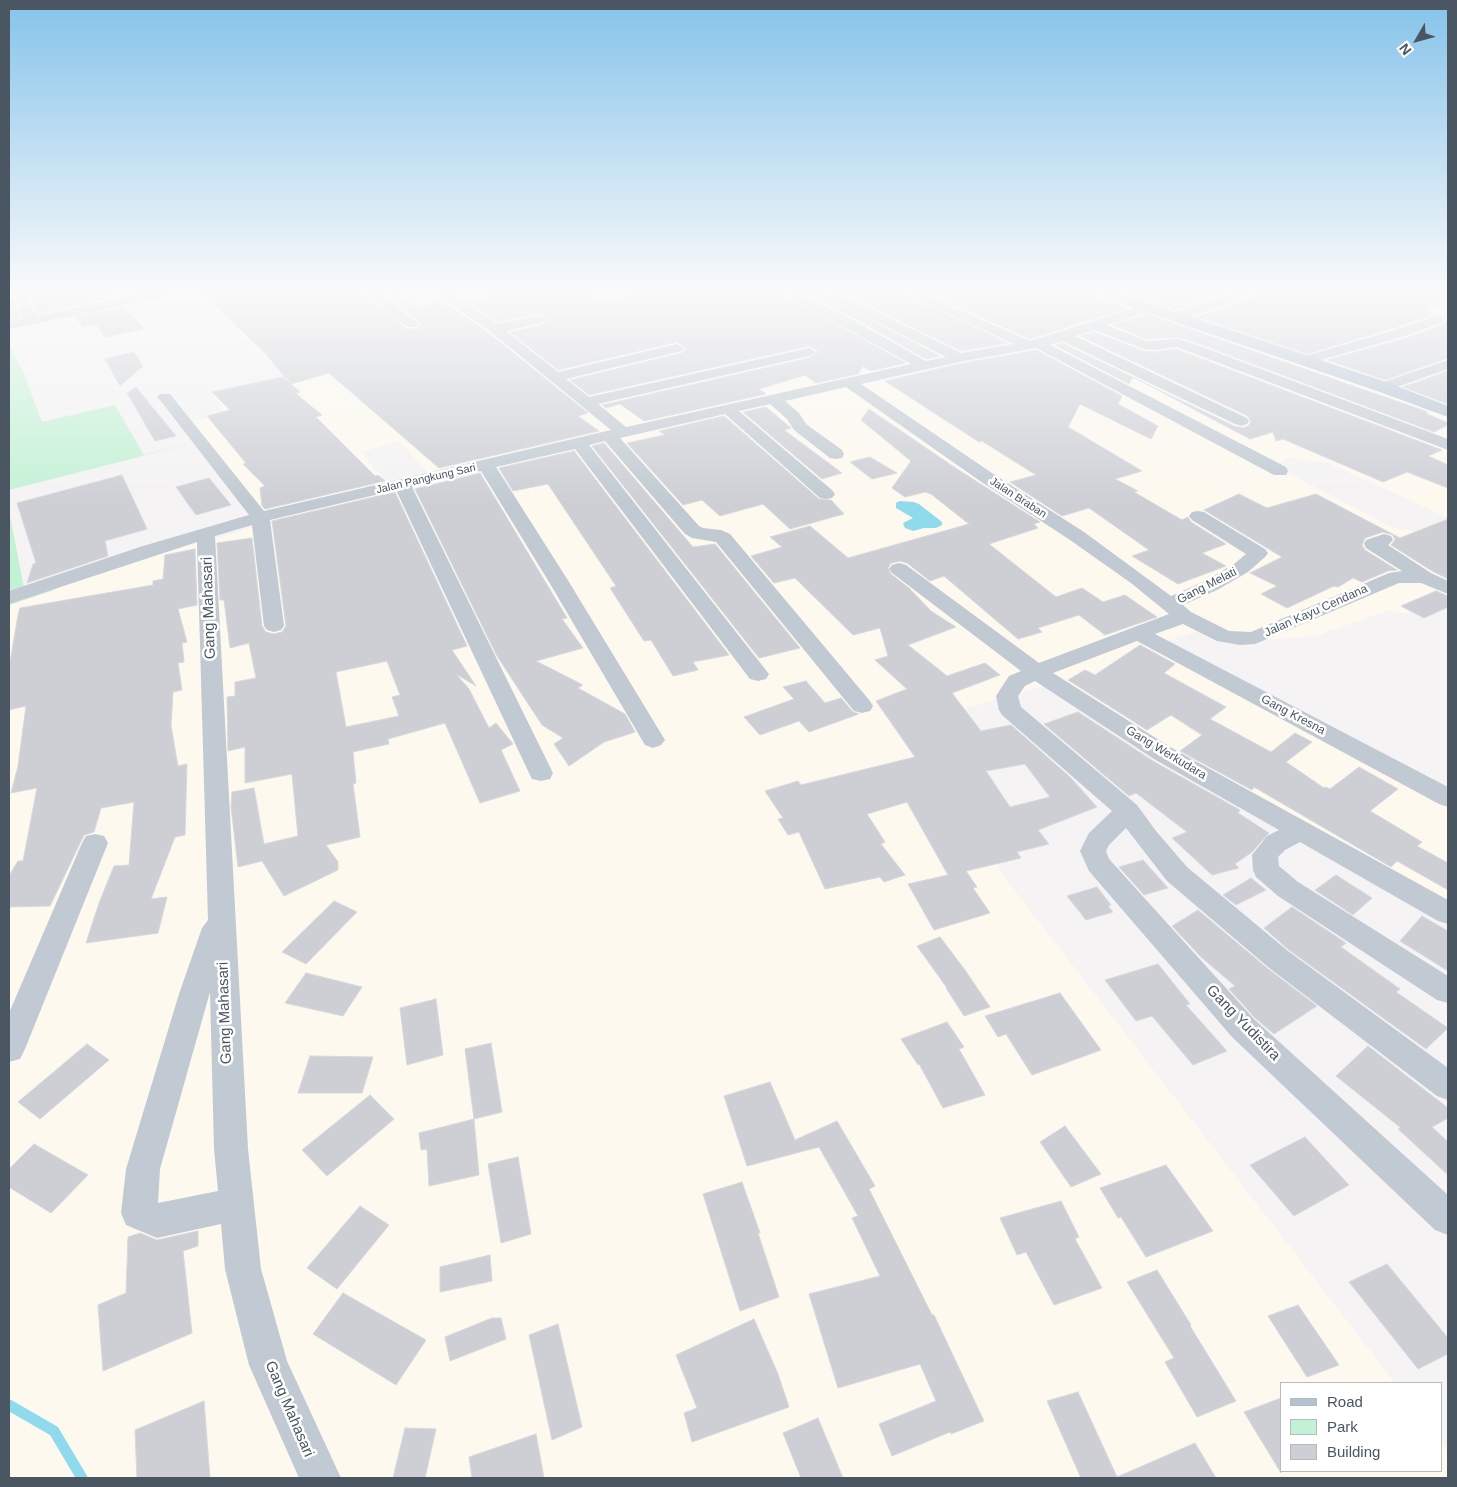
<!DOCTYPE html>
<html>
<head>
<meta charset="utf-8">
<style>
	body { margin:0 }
	#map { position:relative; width:1457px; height:1487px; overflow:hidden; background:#f5f3f3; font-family:Helvetica,sans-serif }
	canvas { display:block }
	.frame { position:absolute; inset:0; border:10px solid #4a5661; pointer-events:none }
	.legend { position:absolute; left:1280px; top:1382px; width:162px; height:90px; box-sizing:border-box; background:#fff; border:1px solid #b7bbc0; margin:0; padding:6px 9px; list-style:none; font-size:15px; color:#4a5661 }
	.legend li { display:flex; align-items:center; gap:10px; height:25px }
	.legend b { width:25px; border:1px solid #b7bbc0 }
	.north { position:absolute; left:1392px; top:15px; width:50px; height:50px; -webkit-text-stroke:4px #fff; paint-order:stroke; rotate:232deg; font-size:14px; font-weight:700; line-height:20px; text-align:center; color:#4a5661 }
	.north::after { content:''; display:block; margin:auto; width:18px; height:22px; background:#4a5661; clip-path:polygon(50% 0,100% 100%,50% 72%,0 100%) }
</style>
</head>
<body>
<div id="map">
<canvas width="1457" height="1487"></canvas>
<div class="frame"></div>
<ul class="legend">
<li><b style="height:6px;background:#b3c2d1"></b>Road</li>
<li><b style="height:14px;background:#c3f1d5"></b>Park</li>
<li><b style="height:14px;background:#cdcfd5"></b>Building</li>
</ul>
<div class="north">N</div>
</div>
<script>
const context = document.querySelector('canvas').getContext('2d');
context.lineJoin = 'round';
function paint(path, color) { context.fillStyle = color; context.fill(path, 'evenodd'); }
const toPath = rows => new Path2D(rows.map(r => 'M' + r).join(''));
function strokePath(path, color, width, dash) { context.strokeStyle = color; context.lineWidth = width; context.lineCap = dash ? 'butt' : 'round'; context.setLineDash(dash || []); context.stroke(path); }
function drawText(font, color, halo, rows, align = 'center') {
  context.font = font + ' Helvetica,sans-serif'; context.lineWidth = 5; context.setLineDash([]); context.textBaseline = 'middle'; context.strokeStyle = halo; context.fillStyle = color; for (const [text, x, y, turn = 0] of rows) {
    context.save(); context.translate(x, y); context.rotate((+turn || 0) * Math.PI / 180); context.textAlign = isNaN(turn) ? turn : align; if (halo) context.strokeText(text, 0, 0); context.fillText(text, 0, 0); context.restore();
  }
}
paint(toPath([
	[195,294,787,294,869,335,930,373,972,366,1039,348,1050,348,1123,323,1172,341,1123,322,1141,313,1122,319,1095,312,1107,320,1059,334,1042,327,1012,336,951,309,982,298,951,307,919,294,1101,294,1448,415,1448,518,1329,463,1288,458,1273,465,1391,527,1414,531,1448,519,1448,600,1443,597,1406,613,1387,611,1315,636,1244,641,1214,626,1167,641,1448,788,1448,917,1116,725,1053,683,899,728,1016,892,1395,1383,1281,1383,1281,1471,1441,1471,1441,1442,1448,1452,1448,1478,9,1478,9,605,54,590,25,593,257,526,180,425,225,414,214,395,289,377],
	[399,441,438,483,438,484,395,494,361,452],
	[877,317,954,357,923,364,852,324]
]), '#fdf9ef');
paint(toPath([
	[9,345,22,369,42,422,115,405,144,455,194,443,9,490],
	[9,511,25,593,57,589,9,605]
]), '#c3f1d5');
paint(toPath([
	[900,501,913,502,919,504,942,522,942,525,936,528,924,528,913,531,905,528,903,523,913,518,896,508,896,503]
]), '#90daee');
strokePath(toPath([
	[9,1405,54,1431,82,1478]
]), '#90daee', 11);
const building = toPath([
	[9,294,13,294,21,317,9,319,9,294],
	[29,294,113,294,115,297,37,314,29,294],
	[203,294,365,294,407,329,417,329,421,324,386,294,397,294,419,307,442,301,490,334,588,413,578,416,599,431,439,468,329,373,291,384,265,353,203,294],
	[494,294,592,294,600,301,634,294,781,294,906,363,870,371,863,366,858,374,816,383,805,375,759,389,766,394,644,421,620,404,606,408,602,405,809,358,818,351,809,346,589,395,570,380,682,353,686,348,677,342,558,370,510,332,542,325,546,321,544,316,537,314,498,322,466,301,494,294],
	[805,294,821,294,940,356,926,359,856,319,805,294],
	[845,294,905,294,1008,343,961,351,845,294],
	[930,294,1098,294,1101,299,1127,308,1030,339,930,294],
	[1130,294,1223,294,1176,310,1130,294],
	[1252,294,1448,294,1448,304,1425,310,1436,314,1394,328,1307,354,1196,317,1249,299,1252,294],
	[124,307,144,329,105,337,96,324,82,327,76,317,124,307],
	[1147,314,1428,412,1425,413,1448,423,1448,425,1434,432,1192,341,1176,337,1146,339,1113,325,1147,314],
	[1444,316,1448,318,1448,358,1385,380,1327,360,1406,338,1444,324,1447,319,1444,316],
	[1094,332,1144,351,1155,352,1176,349,1181,351,1442,450,1428,456,1448,465,1448,488,1407,472,1383,482,1283,439,1276,441,1273,432,1250,439,1133,377,1129,384,1055,345,1062,343,1234,426,1242,428,1248,426,1251,422,1248,416,1080,336,1094,332],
	[1036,350,1122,396,1118,404,1158,426,1151,439,1080,404,1068,427,1142,471,1115,479,1138,491,1134,492,1182,520,1188,517,1191,522,1226,544,1202,553,1226,566,1178,584,1132,556,1149,550,1089,508,1062,516,1010,482,1036,475,982,441,979,442,885,381,959,364,1036,350],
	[134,352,143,366,120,386,105,359,134,352],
	[1448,371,1448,404,1403,387,1448,371],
	[283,377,300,392,295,393,322,415,316,417,375,476,378,475,385,481,265,509,262,506,260,488,265,486,243,464,246,463,207,416,230,410,212,392,283,377],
	[136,387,176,436,155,441,127,393,136,387],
	[766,407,791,428,784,430,842,473,822,479,743,412,766,407],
	[869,409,951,465,1040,522,1034,524,1038,528,989,544,1056,597,1082,588,1103,602,1125,595,1157,617,1105,635,1079,615,1038,628,1042,632,1018,639,944,576,930,581,907,563,900,561,891,563,888,568,891,574,909,588,931,611,956,627,908,645,947,676,985,663,1000,675,952,693,981,731,1011,725,1070,777,1097,807,1038,830,1049,844,1017,852,1021,858,966,871,977,887,973,888,990,913,934,930,908,884,948,875,907,802,867,814,885,842,881,844,905,875,884,882,880,877,825,889,799,832,788,835,778,819,783,818,765,791,798,781,801,785,915,757,876,701,907,689,875,660,888,656,880,628,853,635,795,578,774,583,751,556,782,547,770,537,810,526,848,558,969,524,931,494,925,492,905,497,892,488,911,461,861,420,869,409],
	[1025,764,1050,797,1010,807,986,771,1025,764],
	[724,416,819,499,831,500,844,514,790,529,763,504,720,516,702,500,683,505,627,443,665,435,659,431,724,416],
	[604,443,693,547,715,544,800,648,759,658,592,446,604,443],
	[574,451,729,655,693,662,698,670,673,676,651,640,644,641,610,588,616,586,548,484,513,491,499,468,574,451],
	[870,457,897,473,872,479,850,462,870,457],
	[480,473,567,618,562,619,583,648,536,661,583,685,578,688,625,714,635,732,604,742,569,766,554,744,563,738,542,725,497,656,415,489,480,473],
	[122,475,147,529,105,541,108,556,27,583,33,564,36,563,17,503,122,475],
	[209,478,231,505,196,515,176,487,209,478],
	[395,492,467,646,452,650,476,686,456,674,469,689,489,728,496,723,513,744,501,750,520,791,480,803,445,723,388,739,389,744,353,752,356,783,353,784,360,837,326,845,338,862,338,870,284,896,262,861,238,867,231,807,232,792,254,788,264,844,298,836,292,774,245,783,245,747,228,751,227,697,235,696,235,682,256,678,249,643,230,648,224,600,220,600,217,543,252,538,262,626,266,632,273,634,282,632,286,626,272,521,395,492],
	[387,661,400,695,392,697,399,716,346,727,336,672,387,661],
	[1239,494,1267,508,1316,494,1400,538,1448,519,1448,579,1432,571,1391,545,1395,540,1393,535,1383,532,1365,538,1362,545,1365,550,1397,570,1388,571,1362,582,1353,578,1338,587,1334,586,1287,608,1261,594,1277,586,1250,573,1282,557,1204,510,1239,494],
	[195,549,197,605,178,609,187,642,182,643,184,662,178,663,182,690,173,692,171,726,178,766,187,764,185,835,175,837,151,899,167,897,158,933,86,943,99,903,114,866,129,865,134,802,101,808,94,832,84,835,50,906,9,907,9,876,18,861,23,861,37,788,11,793,18,766,26,706,9,710,9,668,18,615,20,608,153,585,153,581,163,579,165,555,195,549],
	[1436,591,1448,596,1448,607,1424,618,1401,606,1436,591],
	[1140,645,1175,664,1164,673,1226,707,1210,719,1271,752,1295,733,1312,742,1286,762,1324,788,1326,787,1330,789,1359,767,1398,789,1370,811,1422,842,1417,846,1448,863,1448,890,1397,861,1391,867,1254,787,1252,790,1180,751,1202,735,1171,715,1147,730,1068,680,1085,670,1095,675,1140,645],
	[806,681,825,703,841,698,853,712,859,714,809,732,799,721,760,735,744,717,794,699,783,687,806,681],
	[1078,712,1153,761,1240,810,1238,813,1269,833,1252,852,1235,864,1239,868,1212,875,1172,838,1187,832,1136,793,1129,796,1044,724,1078,712],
	[1143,860,1168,888,1144,895,1119,867,1143,860],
	[1336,875,1372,898,1353,915,1315,890,1336,875],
	[1251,878,1266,890,1236,905,1223,895,1251,878],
	[1097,887,1111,905,1108,906,1113,912,1086,920,1067,896,1097,887],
	[334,901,357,912,306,964,282,952,334,901],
	[1292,907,1346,943,1341,947,1400,989,1396,992,1448,1028,1426,1049,1289,950,1264,928,1292,907],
	[1198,910,1267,968,1317,1006,1274,1034,1255,1018,1229,989,1235,986,1201,957,1172,926,1198,910],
	[1422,916,1448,931,1448,971,1400,941,1422,916],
	[940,937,965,970,990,1007,964,1016,946,988,947,988,917,946,940,937],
	[1158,964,1190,1004,1186,1005,1227,1051,1193,1065,1152,1016,1136,1021,1105,980,1158,964],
	[306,973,362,987,343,1016,285,1003,306,973],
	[1060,993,1101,1050,1032,1075,1006,1034,998,1037,985,1016,1060,993],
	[436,999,443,1055,407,1065,400,1008,436,999],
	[947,1022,964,1047,959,1049,985,1095,943,1108,919,1064,918,1065,901,1039,947,1022],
	[491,1043,502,1112,474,1119,465,1049,491,1043],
	[87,1044,109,1060,40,1119,18,1102,87,1044],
	[1368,1046,1448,1108,1448,1118,1432,1127,1448,1142,1448,1175,1398,1129,1401,1128,1336,1076,1368,1046],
	[310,1056,373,1057,362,1093,298,1093,310,1056],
	[770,1082,795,1140,837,1121,875,1186,869,1189,932,1315,934,1315,984,1421,951,1434,950,1432,892,1456,879,1424,936,1401,920,1364,838,1388,809,1294,880,1276,852,1218,858,1216,819,1147,747,1166,724,1096,770,1082],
	[370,1095,394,1119,327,1176,302,1150,370,1095],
	[474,1119,479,1175,429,1186,427,1149,421,1150,419,1133,474,1119],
	[1065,1126,1101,1174,1071,1187,1040,1142,1065,1126],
	[1305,1137,1349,1185,1294,1216,1250,1165,1305,1137],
	[34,1144,88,1175,51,1213,9,1187,9,1169,34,1144],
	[518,1157,531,1234,501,1243,488,1164,518,1157],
	[1166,1165,1213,1231,1146,1257,1121,1217,1118,1218,1100,1188,1166,1165],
	[742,1182,760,1233,758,1233,779,1297,740,1311,703,1194,742,1182],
	[1061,1201,1079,1237,1075,1239,1102,1288,1054,1305,1026,1252,1017,1255,1000,1218,1061,1201],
	[360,1206,389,1225,337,1289,307,1268,360,1206],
	[198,1231,198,1246,183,1251,192,1333,103,1371,98,1305,126,1293,128,1237,140,1233,157,1240,198,1231],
	[490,1255,492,1281,440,1292,440,1267,490,1255],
	[1387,1264,1448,1338,1448,1354,1418,1369,1349,1282,1387,1264],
	[1157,1270,1191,1325,1190,1326,1236,1401,1197,1417,1165,1362,1174,1358,1127,1282,1157,1270],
	[343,1293,426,1340,396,1385,313,1334,343,1293],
	[1298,1305,1339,1365,1307,1377,1268,1316,1298,1305],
	[492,1318,501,1318,506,1339,450,1361,445,1337,492,1318],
	[754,1319,778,1374,789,1407,692,1442,684,1413,697,1408,676,1355,754,1319],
	[558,1324,582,1427,552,1440,529,1335,558,1324],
	[1078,1392,1117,1477,1195,1443,1216,1478,1081,1478,1047,1401,1078,1392],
	[1281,1398,1281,1473,1244,1412,1281,1398],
	[204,1401,210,1478,137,1478,135,1430,204,1401],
	[818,1418,843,1478,801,1478,783,1433,818,1418],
	[405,1428,436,1429,425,1478,393,1478,405,1428],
	[536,1434,544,1478,472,1478,469,1457,536,1434]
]);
paint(building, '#cdcfd5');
strokePath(building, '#d7d9de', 1);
paint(toPath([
	[15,294,27,294,36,316,140,294,167,294,161,298,9,329,9,321,23,318,15,294],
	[367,294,382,294,419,324,417,327,407,327,367,294],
	[437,294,452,294,498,324,537,316,542,317,544,320,542,323,506,331,558,372,677,344,684,348,682,351,566,379,589,397,809,348,816,352,809,356,598,404,626,427,911,364,783,294,800,294,855,321,926,361,946,357,823,294,840,294,961,353,1014,344,907,294,924,294,1030,341,1142,305,1152,305,1153,308,1152,311,1107,325,1146,341,1176,339,1192,343,1448,439,1448,450,1182,349,1176,347,1155,350,1144,349,1094,330,1075,336,1247,418,1249,421,1247,424,1241,426,1235,424,1062,341,1050,345,1286,467,1288,471,1286,475,1274,475,1036,348,959,362,861,384,992,473,1084,532,1171,596,1203,582,1234,564,1246,554,1192,520,1189,516,1192,512,1198,511,1204,512,1265,549,1268,553,1265,557,1248,572,1217,590,1183,605,1191,612,1229,631,1251,632,1389,573,1402,571,1366,548,1364,544,1366,540,1384,534,1391,536,1393,540,1388,545,1431,573,1448,581,1448,594,1421,583,1399,583,1255,644,1240,645,1217,641,1183,624,1155,634,1448,787,1448,807,1439,804,1137,641,1053,673,1170,747,1448,900,1448,924,1438,921,1300,842,1285,850,1278,857,1279,866,1298,882,1448,976,1448,1003,1437,1000,1278,896,1256,877,1253,870,1252,855,1267,836,1279,830,1154,759,1035,681,1025,686,1018,696,1021,707,1137,805,1156,831,1187,867,1288,951,1448,1068,1448,1100,1437,1096,1268,967,1167,881,1126,828,1109,845,1106,851,1109,859,1254,1019,1448,1195,1448,1235,1435,1230,1232,1037,1089,871,1080,851,1089,833,1112,811,1002,715,999,710,996,696,1009,676,1021,671,892,573,889,569,892,565,899,563,906,565,1039,663,1169,614,1131,583,1070,540,980,481,846,387,785,401,799,413,806,424,842,450,844,454,842,458,836,459,830,458,794,430,787,419,770,404,739,411,832,490,835,494,832,498,826,499,820,498,725,414,620,438,699,526,703,528,721,530,730,534,870,701,873,706,870,711,862,713,854,711,716,542,692,538,685,534,605,441,589,445,769,674,766,679,758,681,750,679,575,449,496,467,569,582,665,740,661,745,653,748,645,745,549,582,481,471,412,487,553,773,550,779,541,781,532,779,529,773,396,490,270,520,284,626,281,630,274,632,267,630,264,626,252,525,215,536,248,1149,261,1269,287,1361,341,1478,299,1478,249,1365,225,1269,221,1224,157,1238,126,1225,121,1213,126,1169,179,994,202,928,208,920,197,542,9,604,9,591,143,546,249,515,160,400,157,397,160,394,170,394,264,511,611,430,491,332,437,294],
	[210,992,214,1149,218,1191,158,1203,160,1169,210,992],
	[1230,294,1250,294,1248,297,1180,320,1175,321,1168,317,1170,314,1230,294],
	[1438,315,1445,319,1443,322,1405,336,1303,365,1298,364,1296,361,1298,358,1395,330,1438,315],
	[1448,360,1448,369,1388,390,1378,390,1376,387,1378,384,1448,360],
	[95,834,104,836,108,843,25,1049,20,1059,9,1062,9,1013,82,843,86,836,95,834]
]), '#c1cad2');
paint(toPath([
	[1100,294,1123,294,1389,383,1448,406,1448,417,1377,391,1102,297,1100,294]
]), '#b3c2d1');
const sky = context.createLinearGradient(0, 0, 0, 503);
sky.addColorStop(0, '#85c3ea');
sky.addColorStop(0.58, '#fafafa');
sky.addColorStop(1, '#fafafa00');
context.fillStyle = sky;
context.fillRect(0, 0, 1457, 503);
drawText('11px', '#4a5661', '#fff', [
	["Jalan Pangkung Sari",426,479,-13],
	["Jalan Braban",1018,498,33]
]);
drawText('12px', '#4a5661', '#fff', [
	["Gang Melati",1207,586,-27],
	["Jalan Kayu Cendana",1316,611,-24],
	["Gang Kresna",1293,715,28],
	["Gang Werkudara",1166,753,31]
]);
drawText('15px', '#4a5661', '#fff', [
	["Gang Mahasari",209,608,-92],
	["Gang Mahasari",225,1013,-92],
	["Gang Yudistira",1243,1023,46],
	["Gang Mahasari",289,1409,67]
]);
</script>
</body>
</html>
